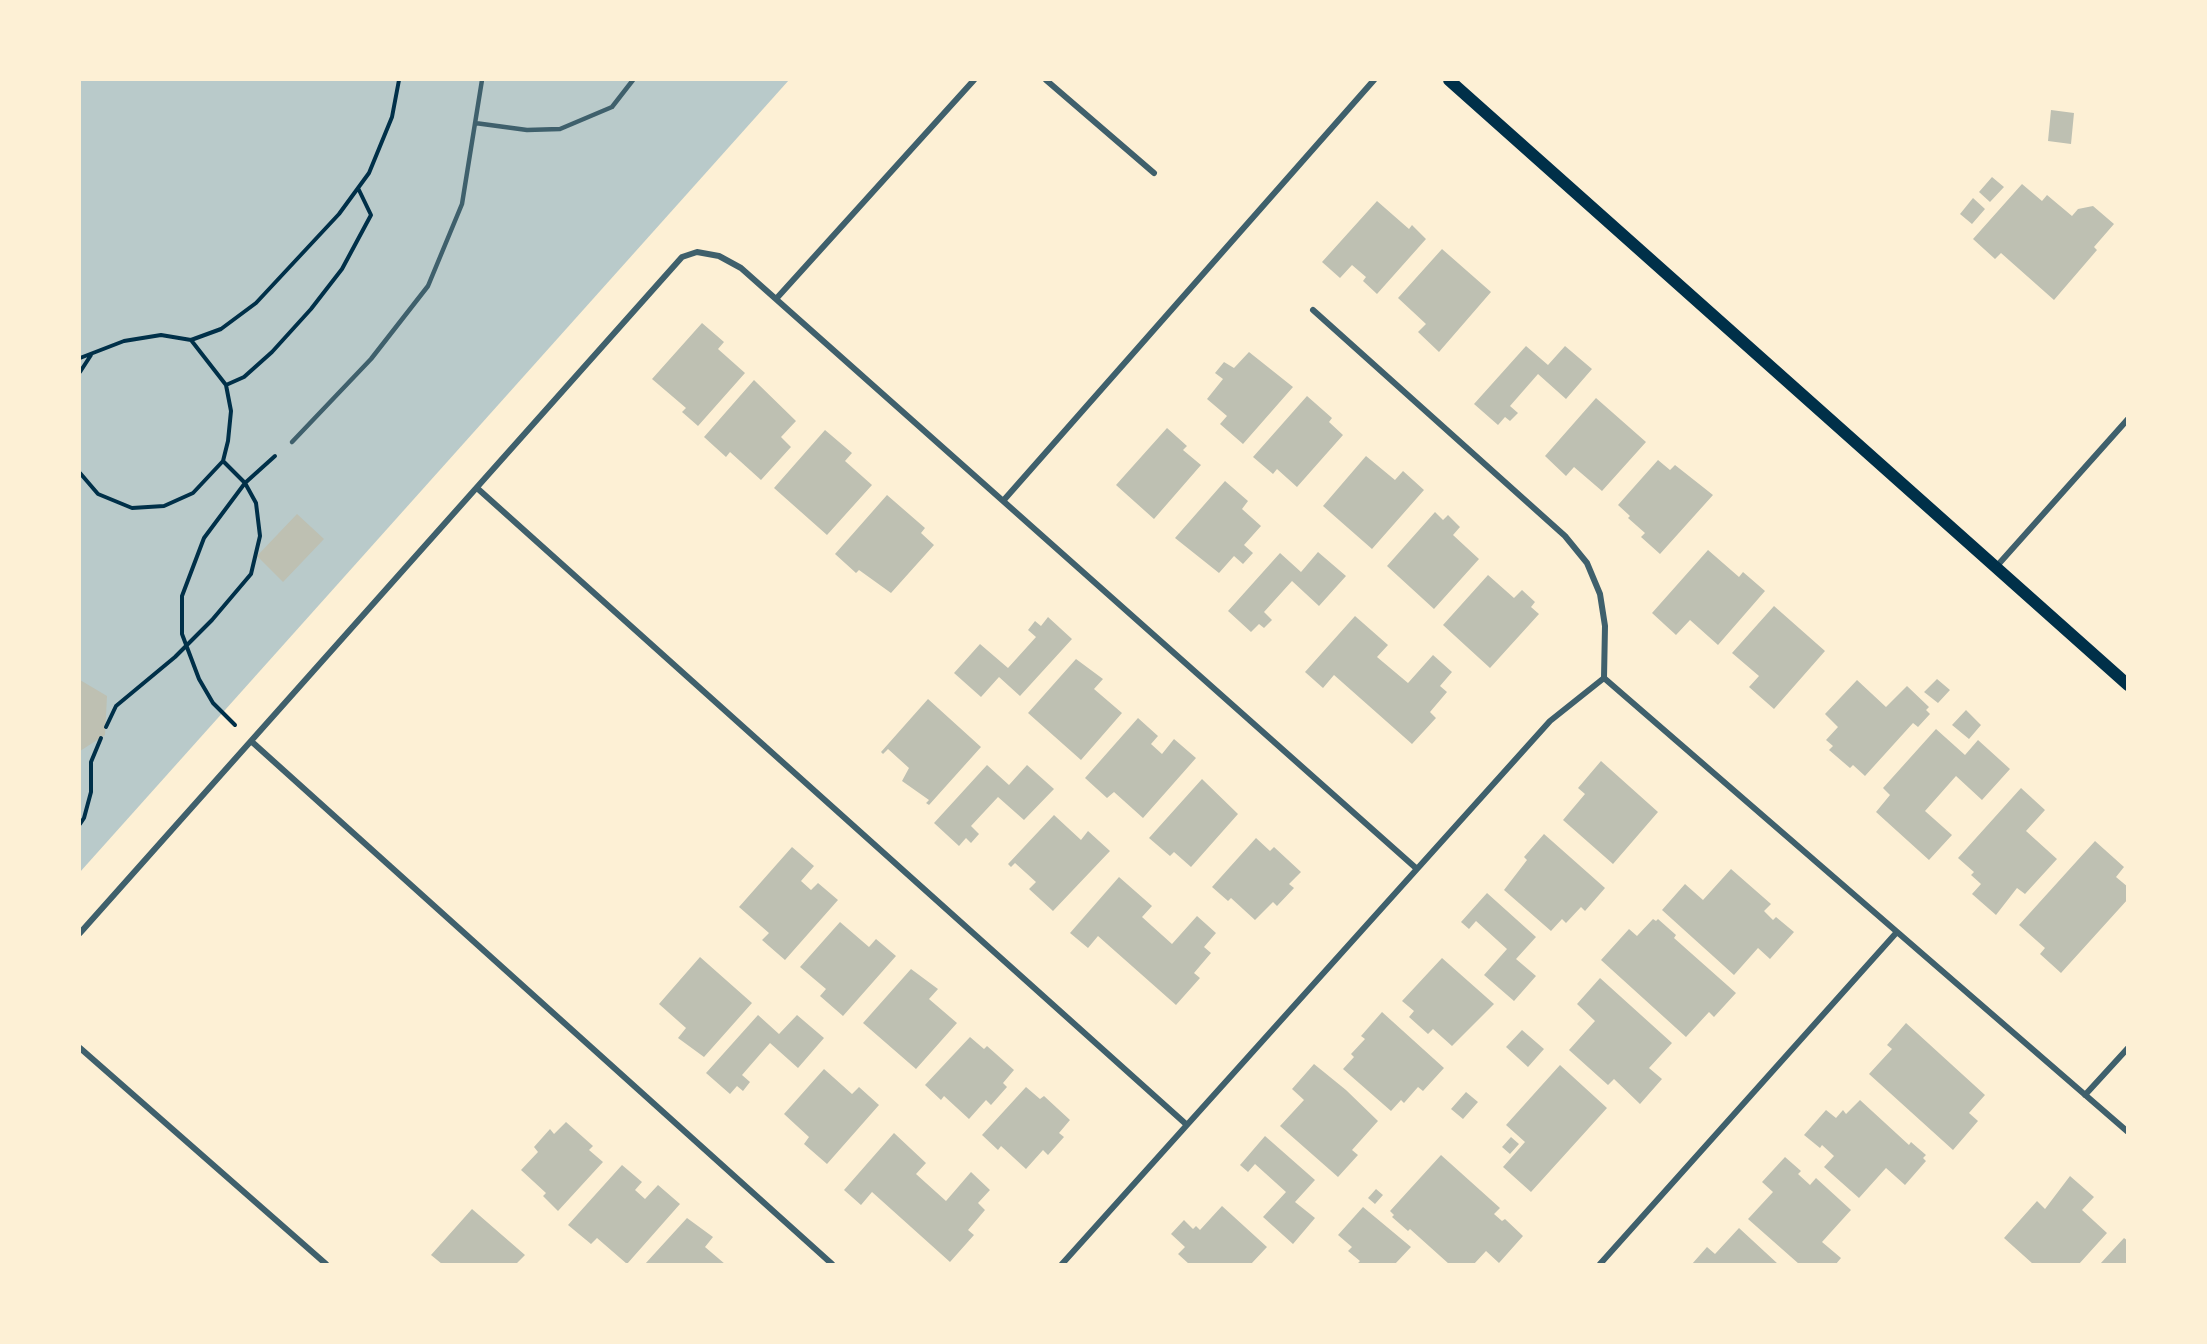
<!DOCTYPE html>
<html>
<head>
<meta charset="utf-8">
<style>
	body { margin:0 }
	#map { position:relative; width:2207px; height:1344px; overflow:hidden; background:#fdf0d5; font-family:Cabin,sans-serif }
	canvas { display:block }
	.frame { position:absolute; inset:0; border:81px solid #fdf0d5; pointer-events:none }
</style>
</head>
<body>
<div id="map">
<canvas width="2207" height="1344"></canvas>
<div class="frame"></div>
</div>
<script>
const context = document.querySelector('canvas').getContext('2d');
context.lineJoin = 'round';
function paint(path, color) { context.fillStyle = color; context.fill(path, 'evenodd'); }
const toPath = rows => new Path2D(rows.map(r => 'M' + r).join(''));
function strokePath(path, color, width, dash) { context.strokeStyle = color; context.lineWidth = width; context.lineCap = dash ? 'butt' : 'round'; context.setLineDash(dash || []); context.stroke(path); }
paint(toPath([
	[80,80,789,80,80,872]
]), '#b9caca');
paint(toPath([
	[2051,110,2074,113,2071,144,2048,141],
	[1992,177,2004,187,1990,202,1979,192],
	[2022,184,2042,201,2047,195,2072,216,2078,209,2093,206,2114,224,2094,247,2097,250,2054,300,2001,253,1995,259,1973,239],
	[1973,198,1985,209,1972,224,1960,214],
	[1377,201,1409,229,1412,225,1426,239,1377,294,1363,281,1366,277,1352,265,1340,278,1322,262],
	[1442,249,1491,292,1439,352,1418,332,1426,324,1398,298],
	[702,323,724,342,718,349,745,373,698,426,682,412,686,408,652,379],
	[1526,346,1548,365,1565,346,1592,369,1566,399,1538,374,1510,406,1518,413,1510,421,1505,417,1498,425,1474,404],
	[1249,352,1293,387,1243,444,1220,424,1227,416,1207,399,1223,379,1215,373,1224,362,1234,368],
	[754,380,796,421,781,437,791,447,761,480,730,452,726,457,704,437],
	[1307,396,1332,418,1329,422,1343,435,1297,487,1277,469,1273,474,1253,457],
	[1596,398,1646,442,1602,491,1574,467,1566,476,1545,456],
	[1167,428,1187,446,1183,450,1201,465,1154,519,1116,485],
	[825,430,852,453,845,461,872,485,827,535,774,488],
	[1366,456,1395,480,1403,471,1424,490,1372,549,1323,506],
	[1658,460,1670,470,1675,465,1713,495,1660,554,1641,537,1645,533,1628,518,1630,516,1618,505],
	[1225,481,1248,501,1242,509,1261,526,1244,545,1253,553,1243,564,1234,556,1219,573,1175,538],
	[887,495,925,528,921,533,934,545,891,593,859,570,856,573,835,554],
	[1435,512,1443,520,1448,515,1460,527,1453,535,1479,559,1434,609,1387,566],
	[297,514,324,539,283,582,257,556],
	[1708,550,1739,577,1743,572,1765,591,1718,645,1690,620,1676,635,1652,613],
	[1318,552,1346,576,1319,606,1292,581,1264,612,1272,620,1264,628,1259,624,1251,632,1228,611,1280,553,1301,572],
	[1488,575,1514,598,1522,590,1535,602,1531,607,1539,614,1490,668,1443,625],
	[1774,606,1825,651,1774,709,1749,687,1759,676,1732,653],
	[1355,616,1388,645,1377,657,1408,683,1433,655,1452,672,1440,686,1447,692,1430,712,1436,718,1412,744,1334,675,1323,688,1305,672],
	[1048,617,1072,639,1020,696,999,677,981,697,954,673,980,644,1008,668,1036,637,1028,630,1035,621,1041,626],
	[1076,659,1103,679,1094,689,1122,713,1081,760,1028,713],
	[1937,679,1950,690,1938,703,1924,692],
	[80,680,107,696,105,735,80,751],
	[1857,680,1886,707,1907,686,1929,707,1926,710,1930,714,1918,727,1913,723,1865,776,1853,765,1850,768,1829,750,1833,746,1826,740,1838,727,1825,714],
	[928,699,981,747,929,805,926,803,929,800,902,781,909,768,888,749,883,754,881,752],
	[1966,710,1981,725,1969,739,1952,725],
	[1138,718,1158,736,1151,744,1162,754,1174,739,1196,758,1143,818,1114,792,1107,798,1085,778],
	[1936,729,1965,755,1978,740,2010,769,1982,800,1956,776,1925,811,1952,835,1929,860,1876,812,1890,795,1883,788],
	[1601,761,1658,812,1613,864,1563,820,1585,794,1578,788],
	[987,765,1009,785,1027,765,1054,789,1024,820,998,797,971,826,979,834,971,843,966,838,959,846,934,823],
	[1202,779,1238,814,1191,867,1174,852,1170,856,1149,838],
	[2021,788,2045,810,2026,831,2057,859,2025,894,2017,888,1996,915,1972,894,1981,884,1971,875,1974,872,1958,858],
	[1054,815,1081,840,1088,831,1110,851,1053,911,1029,889,1036,882,1015,863,1011,867,1008,864],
	[1544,834,1605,888,1585,911,1581,907,1566,923,1562,919,1551,931,1504,890,1527,860,1524,857],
	[1256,838,1270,851,1274,847,1301,872,1289,884,1294,888,1277,906,1273,902,1255,920,1231,898,1228,901,1212,887],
	[2095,841,2124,867,2116,877,2128,887,2128,899,2061,973,2040,954,2045,948,2019,925],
	[792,847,814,866,801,881,811,890,818,883,838,900,785,960,762,940,769,933,739,907],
	[1731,869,1771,904,1764,911,1773,920,1776,917,1794,932,1770,959,1758,948,1734,975,1662,910,1685,884,1703,900],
	[1119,877,1152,906,1142,917,1172,944,1197,916,1216,933,1204,947,1211,953,1194,973,1200,978,1176,1005,1098,936,1088,948,1070,933],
	[1487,893,1536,937,1516,959,1536,976,1514,1001,1484,975,1507,949,1476,921,1469,929,1461,922],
	[1653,919,1656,921,1658,919,1676,935,1674,938,1736,993,1714,1017,1709,1012,1686,1037,1601,960,1629,929,1637,936],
	[840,922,869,947,876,939,896,956,843,1016,820,996,826,989,800,967],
	[700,957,752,1003,704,1057,678,1038,686,1028,659,1004],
	[1442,958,1494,1004,1452,1046,1433,1029,1428,1034,1409,1017,1414,1011,1402,1001],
	[911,969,938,989,929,999,957,1023,916,1069,863,1023],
	[1600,978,1672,1043,1649,1068,1662,1079,1640,1104,1614,1079,1608,1085,1569,1050,1595,1021,1577,1004],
	[1382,1012,1444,1068,1423,1091,1418,1087,1404,1103,1401,1100,1391,1111,1343,1069,1354,1057,1351,1054,1365,1039,1361,1036],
	[758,1015,779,1034,797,1015,824,1038,798,1068,770,1043,742,1075,750,1082,743,1091,737,1086,730,1094,706,1073],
	[1906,1023,1985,1095,1969,1113,1978,1121,1953,1150,1869,1074,1892,1049,1887,1045],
	[1522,1030,1544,1049,1528,1067,1506,1047],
	[970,1037,984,1049,987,1046,1014,1070,1003,1083,1007,1087,991,1105,986,1100,969,1119,944,1096,941,1100,925,1085],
	[1314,1064,1346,1090,1378,1121,1352,1150,1358,1155,1338,1177,1280,1126,1304,1100,1292,1089],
	[1560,1065,1607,1108,1531,1192,1503,1167,1525,1142,1506,1125],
	[824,1069,852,1094,859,1087,879,1105,827,1164,804,1144,809,1137,784,1114],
	[1026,1087,1040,1099,1044,1096,1070,1120,1059,1133,1064,1137,1048,1155,1043,1150,1026,1169,1001,1146,998,1150,982,1135],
	[1466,1092,1478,1102,1463,1119,1451,1109],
	[1860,1100,1909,1145,1911,1142,1926,1155,1923,1158,1926,1161,1905,1185,1886,1168,1859,1198,1824,1167,1834,1156,1822,1145,1820,1148,1804,1135,1826,1110,1836,1118,1843,1110,1846,1114],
	[566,1122,593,1146,589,1150,603,1162,558,1211,543,1196,546,1193,521,1170,538,1152,534,1147,550,1129,554,1134],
	[894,1133,926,1163,916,1174,946,1201,971,1172,990,1190,978,1203,985,1210,968,1230,974,1235,950,1262,872,1192,861,1205,844,1190],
	[1265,1136,1315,1180,1295,1202,1315,1218,1293,1244,1263,1217,1286,1192,1255,1164,1248,1172,1240,1165],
	[1511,1137,1519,1144,1510,1154,1502,1147],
	[1441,1155,1500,1208,1494,1214,1502,1221,1505,1219,1523,1236,1499,1263,1486,1251,1474,1264,1449,1264,1410,1229,1408,1231,1392,1217,1394,1215,1390,1211],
	[1785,1157,1801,1171,1798,1174,1810,1185,1816,1178,1851,1210,1822,1242,1841,1258,1836,1264,1799,1264,1748,1219,1773,1192,1762,1182],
	[622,1165,642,1182,635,1190,645,1199,658,1185,680,1204,627,1264,597,1238,591,1244,568,1225],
	[2070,1176,2094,1197,2082,1210,2107,1233,2079,1264,2033,1264,2004,1238,2037,1201,2045,1209],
	[1376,1189,1383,1195,1375,1204,1368,1198],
	[1222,1206,1267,1247,1251,1264,1189,1264,1178,1254,1185,1247,1171,1234,1184,1220,1193,1229,1196,1226,1200,1230],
	[1363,1207,1411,1247,1395,1264,1357,1264,1360,1261,1348,1251,1352,1247,1338,1235],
	[472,1209,525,1255,516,1264,442,1264,431,1255],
	[687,1218,713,1237,705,1247,725,1264,645,1264],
	[1739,1228,1778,1264,1692,1264,1707,1247,1715,1254],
	[2124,1238,2128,1241,2128,1264,2100,1264]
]), '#bec0b2');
strokePath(toPath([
	[80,358,124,341,161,335,191,340,221,329,256,303,339,214,369,173,392,117,399,80],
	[80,372,91,355],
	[226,385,244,377,272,352,311,309,342,269,371,215,358,188],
	[80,473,98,494,132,508,164,506,193,493,223,461],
	[235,725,213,703,199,679,182,634,182,596,204,538,245,483,275,456],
	[106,727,116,706,175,657,212,620,251,574,260,536,256,503,245,483,223,461,228,441,231,411,226,385,191,340],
	[80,824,84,818,91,792,91,762,101,738]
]), '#003049', 4);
strokePath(toPath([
	[475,123,527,130,560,129,612,107,633,80],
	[292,442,371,359,428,286,462,204,482,80]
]), '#3f606c', 4.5);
strokePath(toPath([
	[1046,80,1154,173],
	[776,299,974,80],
	[1313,310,1565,536,1587,563,1600,594,1605,626,1604,678,2128,1132],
	[477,488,1187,1125],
	[1003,501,1374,80],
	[1996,567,2128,419],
	[251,741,832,1264],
	[80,933,682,257,697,252,719,256,741,268,1417,869],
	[80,1048,326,1264],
	[2085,1095,2128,1048],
	[1062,1264,1550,721,1604,678],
	[1600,1264,1897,932]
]), '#3f606c', 6);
strokePath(toPath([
	[1449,80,2128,685]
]), '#003049', 12);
</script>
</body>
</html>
